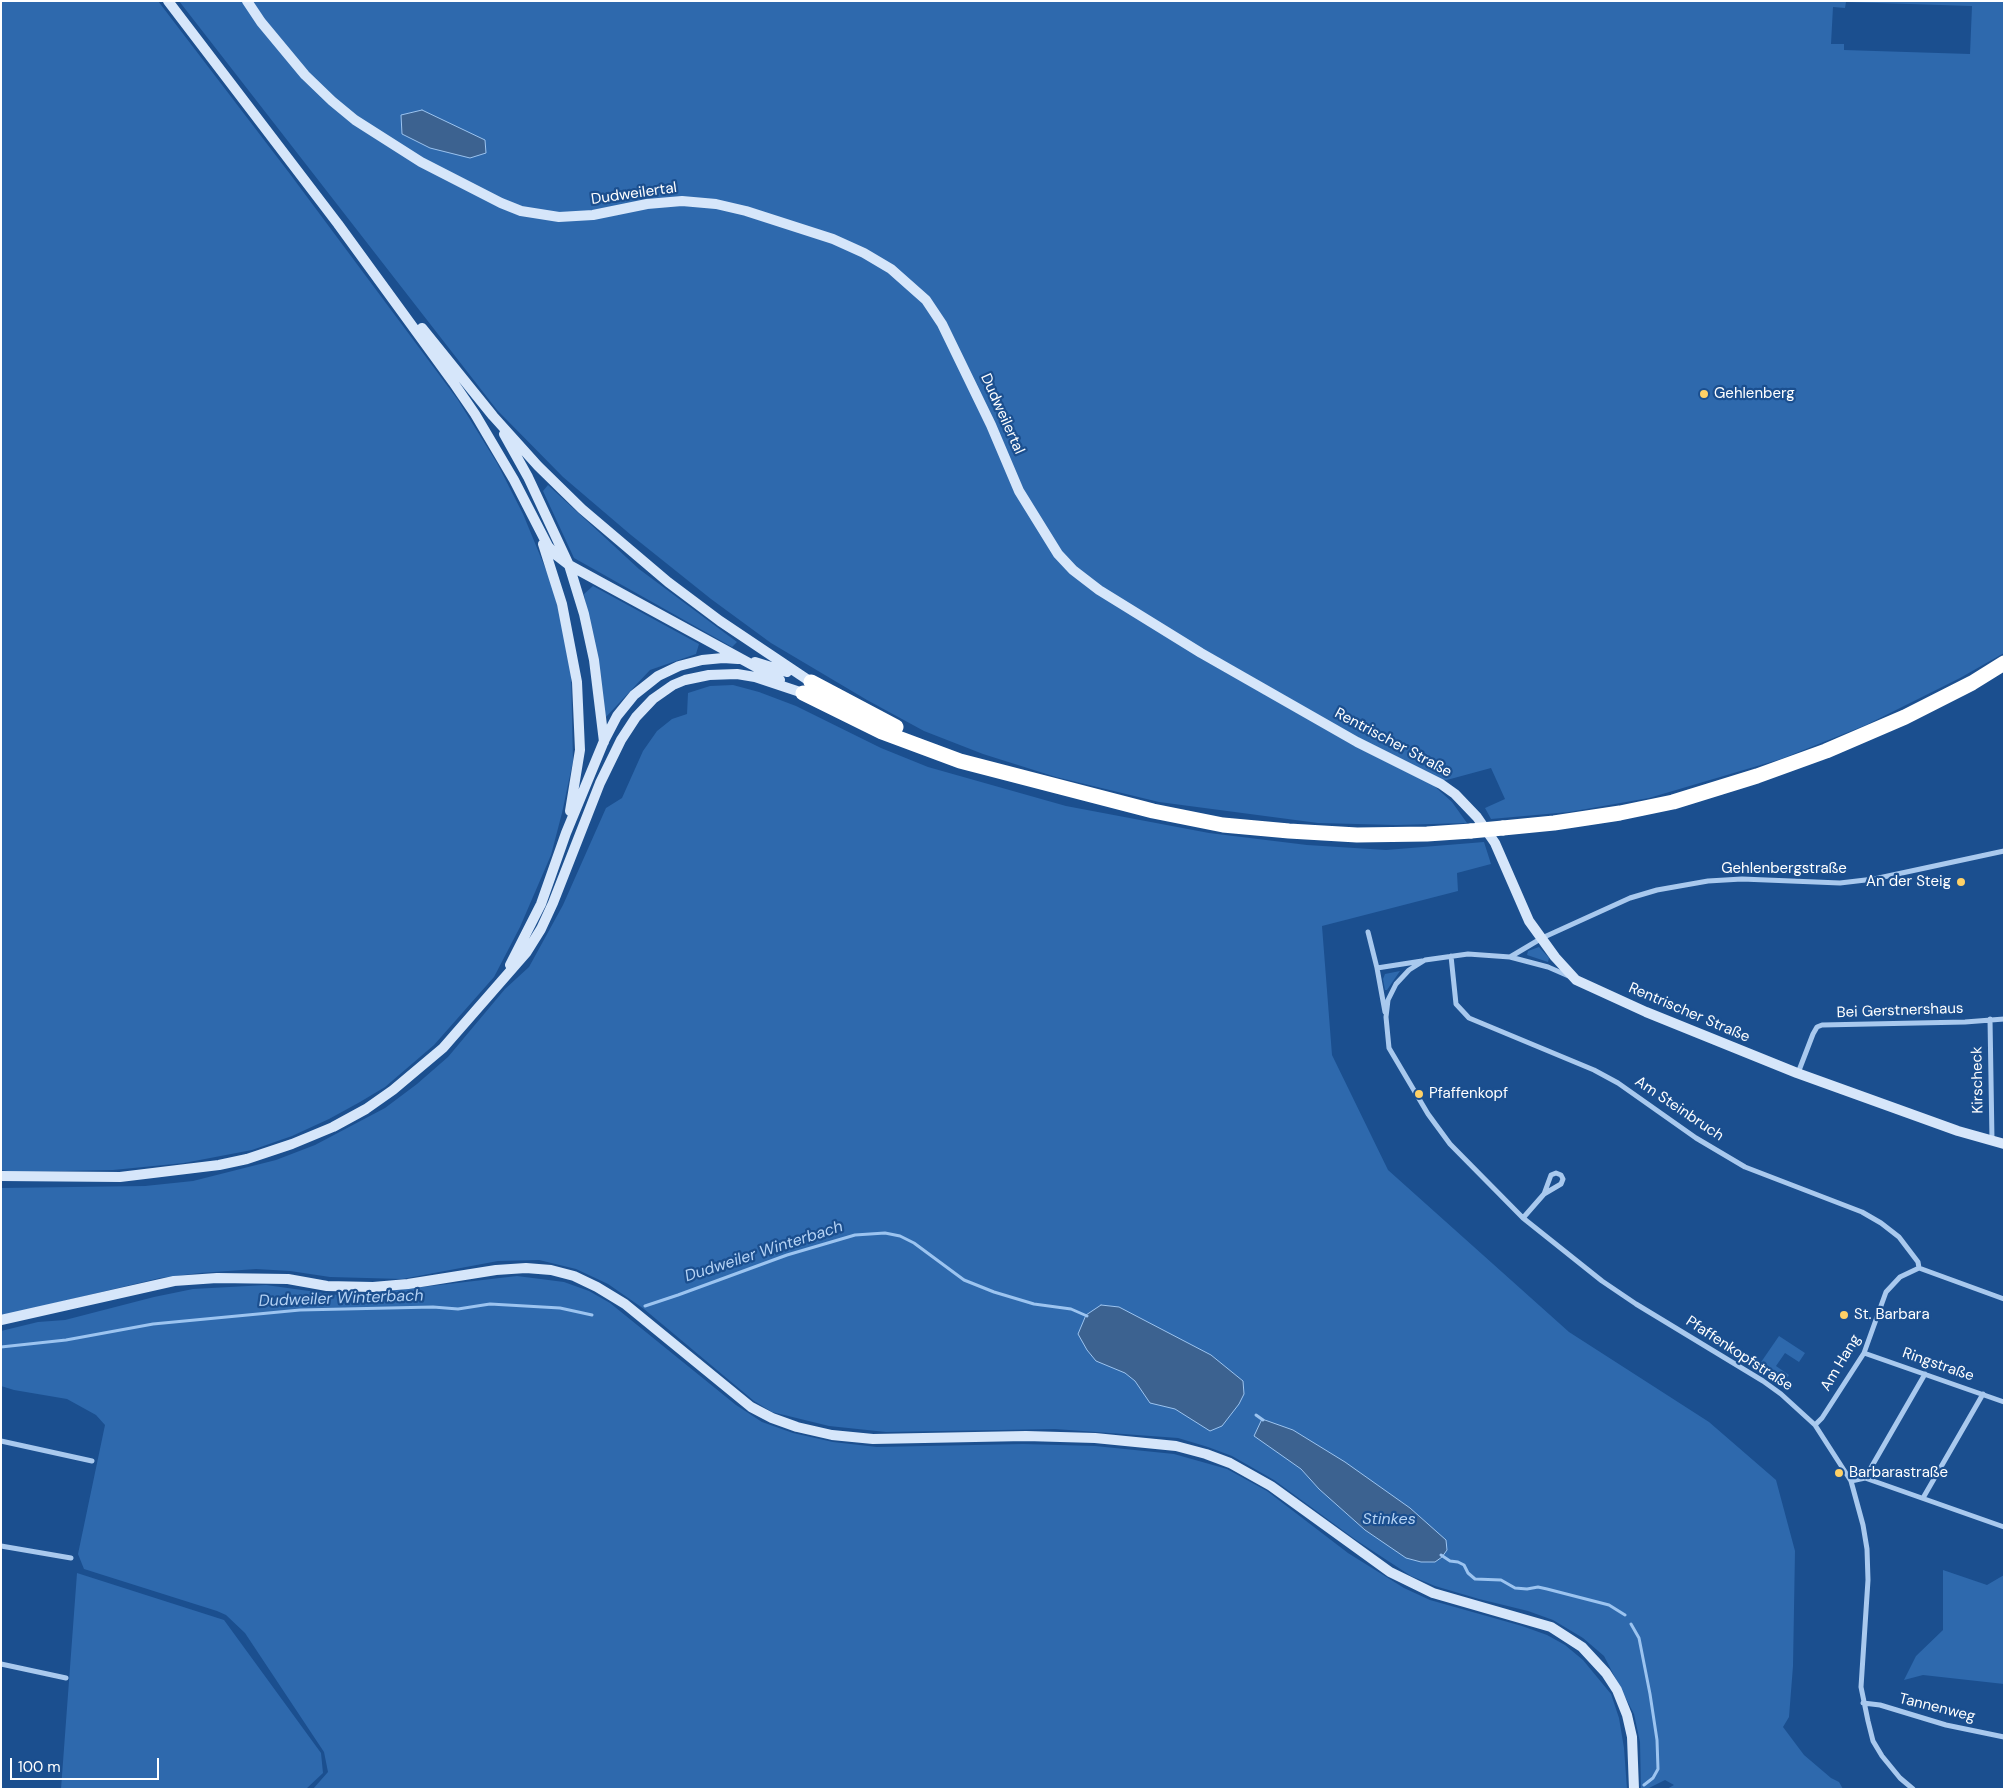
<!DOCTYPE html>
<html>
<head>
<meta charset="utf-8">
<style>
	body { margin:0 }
	#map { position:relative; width:2005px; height:1790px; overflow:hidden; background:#1b4f8f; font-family:"DM Sans",sans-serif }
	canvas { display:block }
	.frame { position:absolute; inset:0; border:2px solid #fff; pointer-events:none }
	.scale { position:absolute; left:10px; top:1758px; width:149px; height:22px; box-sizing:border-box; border:2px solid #fff; border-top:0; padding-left:6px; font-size:15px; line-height:18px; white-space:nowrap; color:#fff; -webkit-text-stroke:4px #1b4f8f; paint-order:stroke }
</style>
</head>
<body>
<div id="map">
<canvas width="2005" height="1790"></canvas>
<div class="frame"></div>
<div class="scale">100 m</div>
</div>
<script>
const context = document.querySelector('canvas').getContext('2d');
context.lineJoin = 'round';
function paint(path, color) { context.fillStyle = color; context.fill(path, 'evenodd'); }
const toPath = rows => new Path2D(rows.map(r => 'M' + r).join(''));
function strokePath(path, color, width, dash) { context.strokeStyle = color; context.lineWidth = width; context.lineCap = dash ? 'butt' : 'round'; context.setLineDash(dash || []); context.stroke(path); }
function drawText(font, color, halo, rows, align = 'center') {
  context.font = font + ' "DM Sans",sans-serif'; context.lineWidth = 4.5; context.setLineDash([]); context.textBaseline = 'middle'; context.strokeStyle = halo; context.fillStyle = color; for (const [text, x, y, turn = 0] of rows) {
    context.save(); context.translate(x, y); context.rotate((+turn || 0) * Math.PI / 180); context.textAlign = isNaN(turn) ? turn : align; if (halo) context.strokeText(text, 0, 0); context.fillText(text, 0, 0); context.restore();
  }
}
paint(toPath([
	[1,1,158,1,290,174,458,400,497,463,523,514,551,582,564,630,571,672,573,761,562,813,551,855,520,927,494,977,434,1045,385,1087,360,1102,329,1119,292,1136,252,1150,184,1163,113,1170,15,1172,1,1170],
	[179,1,2004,1,2004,653,1960,678,1866,725,1781,759,1649,798,1569,812,1491,819,1485,808,1505,799,1491,768,1432,784,1452,802,1467,823,1396,825,1318,823,1159,802,1056,777,983,754,924,731,867,700,771,643,711,599,631,535,563,477,497,410],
	[1846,2,1972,6,1970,54,1844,50,1844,44,1831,44,1833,7,1845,8],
	[422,110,470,158,430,148,402,134,401,115],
	[548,485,639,569,737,642,732,647,574,558,543,491],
	[593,586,699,644,696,654,650,670,605,718,584,594],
	[733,685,759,692,796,706,881,748,928,767,1066,806,1209,833,1307,845,1386,850,1484,842,1491,864,1457,873,1458,891,1322,926,1332,1055,1388,1170,1569,1332,1709,1422,1776,1480,1795,1551,1793,1666,1789,1717,1783,1727,1804,1755,1831,1778,1839,1782,1843,1789,1667,1789,1674,1785,1665,1780,1647,1789,1641,1789,1640,1742,1634,1714,1604,1656,1583,1638,1553,1620,1528,1611,1479,1599,1435,1586,1411,1576,1356,1540,1274,1480,1232,1456,1208,1447,1178,1438,1055,1429,886,1432,829,1426,772,1412,754,1401,644,1309,608,1284,576,1269,539,1260,498,1261,402,1279,330,1277,290,1271,256,1269,200,1273,160,1278,1,1316,1,1188,145,1186,193,1181,276,1160,315,1145,385,1108,417,1084,448,1057,505,989,529,967,563,905,606,808,622,798,643,751,657,731,672,719,687,714,688,693,710,686],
	[1539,947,1549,958,1548,962,1527,955,1528,951],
	[1400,971,1387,990,1385,990,1383,979,1385,974],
	[517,1276,564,1282,589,1291,610,1303,736,1405,762,1422,793,1433,833,1442,877,1447,1023,1444,1095,1446,1174,1454,1227,1469,1267,1491,1348,1553,1404,1588,1430,1600,1522,1626,1547,1635,1565,1645,1583,1660,1611,1694,1619,1718,1624,1748,1627,1789,313,1789,328,1772,324,1752,245,1633,226,1615,217,1611,84,1569,78,1554,105,1425,96,1415,67,1399,14,1390,1,1386,1,1331,38,1322,65,1320,154,1297,193,1289,266,1285,345,1296],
	[1779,1336,1805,1353,1799,1362,1785,1353,1776,1366,1789,1375,1782,1385,1757,1368],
	[1943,1570,1987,1585,2004,1575,2004,1684,1923,1675,1904,1680,1916,1656,1943,1630],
	[77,1573,224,1620,321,1753,323,1773,306,1789,61,1789]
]), '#2e69ad');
const water = toPath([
	[422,110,485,140,486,153,470,158,430,148,402,134,401,115,422,110],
	[1101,1305,1119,1307,1211,1355,1243,1381,1244,1394,1239,1404,1222,1426,1210,1431,1175,1409,1150,1403,1135,1381,1125,1373,1096,1361,1087,1350,1078,1334,1086,1315,1101,1305],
	[1262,1419,1293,1430,1345,1462,1410,1508,1446,1540,1447,1550,1442,1557,1435,1562,1421,1562,1406,1558,1365,1530,1319,1489,1301,1469,1254,1436,1262,1419]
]);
paint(water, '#3c6290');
strokePath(water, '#9cc4f0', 1);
strokePath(toPath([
	[645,1306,678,1295,787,1255,855,1235,885,1233,900,1236,914,1243,964,1280,994,1292,1034,1304,1071,1309,1087,1316],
	[1,1347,66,1340,153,1324,300,1310,433,1307,458,1309,490,1304,560,1308,592,1315],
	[1256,1415,1263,1420],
	[1441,1555,1450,1561,1458,1562,1464,1565,1468,1573,1475,1579,1501,1580,1515,1588,1527,1589,1538,1587,1547,1589,1609,1605,1625,1615],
	[1631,1624,1639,1638,1650,1694,1657,1740,1658,1769,1653,1778,1644,1785]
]), '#9cc4f0', 3);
strokePath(toPath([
	[1368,932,1377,968,1385,1012],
	[1451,956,1456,1004,1469,1018,1594,1070,1618,1083,1696,1138,1745,1167,1862,1212,1881,1223,1899,1237,1918,1262,1919,1268],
	[1510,957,1548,967,1571,977],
	[1377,968,1422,961],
	[1990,1019,1992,1140],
	[1798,1073,1813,1034,1817,1027,1822,1025,1965,1022,2004,1019],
	[1523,1218,1544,1194,1561,1184,1563,1179,1561,1175,1556,1173,1551,1175,1544,1194],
	[1864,1353,2004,1402],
	[1815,1425,1822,1418,1864,1353,1886,1292,1900,1277,1919,1268,2004,1299],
	[1,1441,92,1461],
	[1865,1478,1925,1374],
	[1851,1481,1865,1478,2004,1527],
	[1923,1498,1983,1394],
	[1,1546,71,1558],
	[1,1664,66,1678],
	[1863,1703,1880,1705,1946,1725,2004,1737],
	[1913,1789,1900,1778,1882,1756,1873,1741,1868,1721,1861,1687,1868,1580,1867,1549,1863,1525,1851,1481,1815,1425,1781,1394,1763,1381,1636,1304,1602,1281,1523,1218,1450,1144,1428,1114,1389,1048,1386,1017,1388,1000,1396,984,1409,970,1425,960,1468,954,1510,957,1542,938,1630,898,1657,890,1708,881,1742,879,1840,883,1874,879,2004,851]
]), '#a9c9ee', 5);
strokePath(toPath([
	[168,1,338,224,453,382,475,414,514,480,548,546,556,555,569,565,780,680],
	[247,1,261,22,305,75,332,101,355,120,421,162,501,203,521,211,559,217,593,215,647,204,682,201,716,204,746,211,833,239,864,253,891,269,926,300,942,324,991,425,1019,491,1058,554,1073,570,1099,590,1201,653,1357,742,1441,784,1455,794,1477,817,1495,843,1529,921,1555,957,1576,980,1646,1012,1797,1073,1958,1131,2004,1144],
	[422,328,493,416,538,466,582,509,668,582,720,621,811,682],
	[504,434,528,477,569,565,584,614,594,660,604,742],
	[543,544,562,604,577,682,580,750,570,811],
	[755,662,787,672],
	[510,965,541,904,566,833,604,741,617,716,634,695,658,676,679,666,702,660,723,658,738,659],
	[1,1176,120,1177,219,1165,247,1159,292,1144,333,1127,366,1109,393,1090,443,1048,526,953,541,929,553,903,600,783,621,740,636,717,653,699,673,685,685,680,709,675,737,674,755,677,803,693],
	[1,1320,174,1281,217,1278,288,1279,327,1286,373,1287,408,1284,496,1270,526,1268,551,1270,574,1276,597,1287,625,1304,751,1407,772,1418,797,1427,832,1435,873,1439,1026,1436,1095,1438,1176,1446,1206,1454,1230,1463,1271,1486,1390,1572,1433,1593,1551,1627,1582,1647,1606,1673,1617,1690,1627,1715,1632,1737,1634,1789]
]), '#d6e6fa', 10);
strokePath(toPath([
	[811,682,896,727],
	[803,693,882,732,960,761,1153,811,1223,825,1289,831,1357,835,1427,834,1471,831],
	[1503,828,1554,823,1620,813,1673,802,1757,776,1826,751,1905,717,1972,683,2004,663]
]), '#fff', 15);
strokePath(toPath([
	[1471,831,1503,828]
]), '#fff', 15);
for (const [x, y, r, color] of [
	[1704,394,5,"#ffd166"],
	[1961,882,5,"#ffd166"],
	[1419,1094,5,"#ffd166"],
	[1844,1315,5,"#ffd166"],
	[1839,1473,5,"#ffd166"]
]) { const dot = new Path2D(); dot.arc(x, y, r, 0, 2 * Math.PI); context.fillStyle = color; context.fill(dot); strokePath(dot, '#1b4f8f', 2); }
drawText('15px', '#fff', '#1b4f8f', [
	["Dudweilertal",634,194,-8],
	["Dudweilertal",1002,414,66],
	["Rentrischer Straße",1393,743,28],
	["Gehlenbergstraße",1784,869],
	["Bei Gerstnershaus",1900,1011,-2],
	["Rentrischer Straße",1689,1013,23],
	["Kirscheck",1978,1080,-91],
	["Am Steinbruch",1679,1109,34],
	["Pfaffenkopfstraße",1739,1354,33],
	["Am Hang",1841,1363,-59],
	["Ringstraße",1938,1365,19],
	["Tannenweg",1937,1708,14]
]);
drawText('15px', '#fff', '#1b4f8f', [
	["Gehlenberg",1714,394],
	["An der Steig",1951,882,"right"],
	["Pfaffenkopf",1429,1094],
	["St. Barbara",1854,1315],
	["Barbarastraße",1849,1473]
], 'left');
drawText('italic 16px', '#b5d3f5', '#1b4f8f', [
	["Dudweiler Winterbach",764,1252,-18],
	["Dudweiler Winterbach",341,1299,-2],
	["Stinkes",1389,1520]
]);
</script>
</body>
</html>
